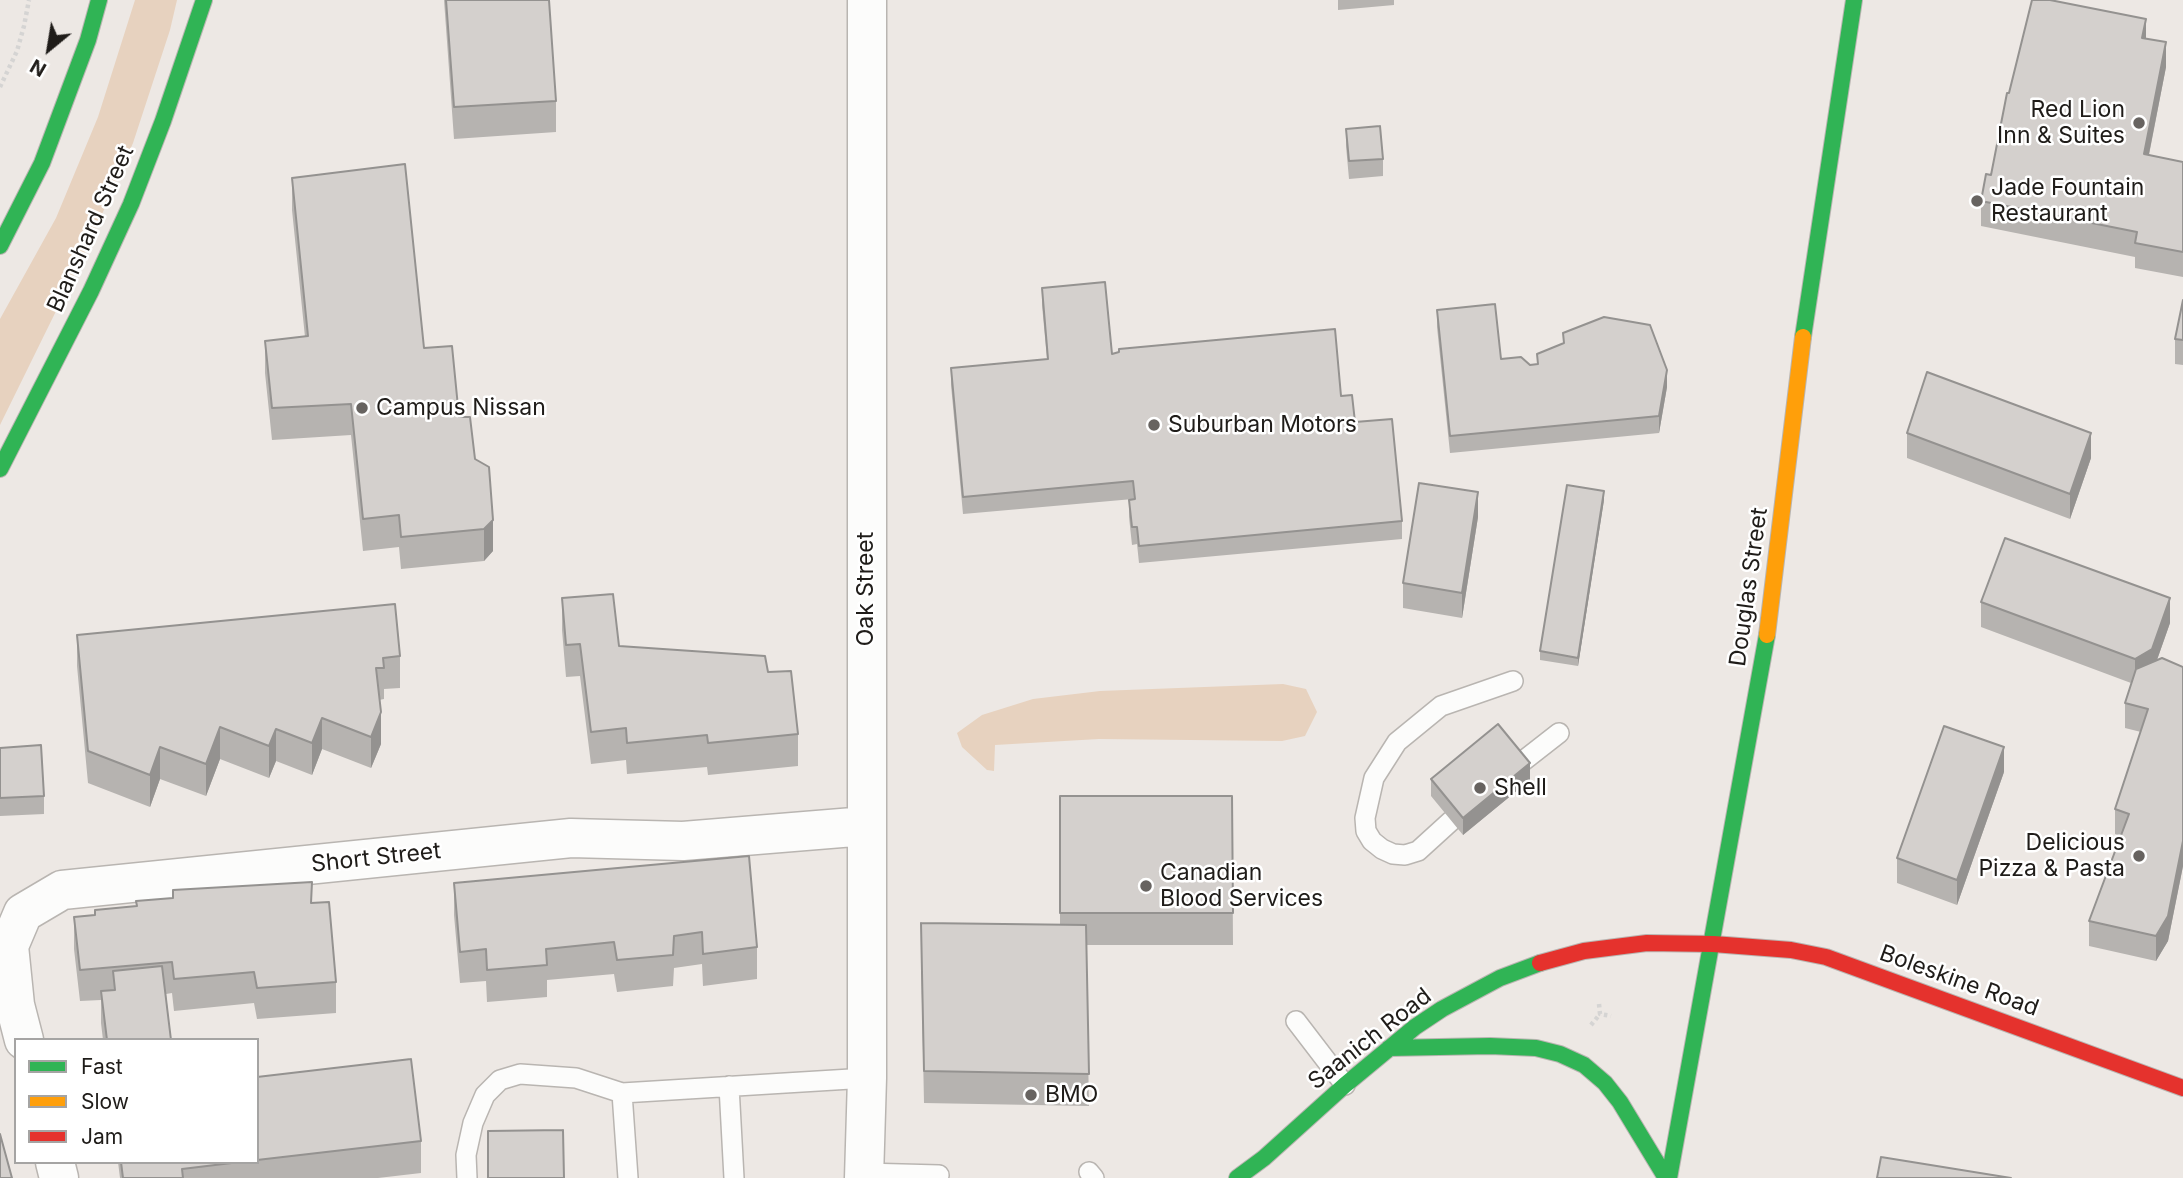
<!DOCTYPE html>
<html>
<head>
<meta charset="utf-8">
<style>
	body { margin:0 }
	#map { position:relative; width:2183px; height:1178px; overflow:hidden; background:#ede8e4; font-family:Inter,sans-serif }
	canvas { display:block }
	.legend { position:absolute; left:14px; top:1038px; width:245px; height:126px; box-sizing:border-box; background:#fff; border:2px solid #a5a4a3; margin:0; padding:9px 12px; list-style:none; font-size:21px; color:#1f1c19 }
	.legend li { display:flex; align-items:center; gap:14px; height:35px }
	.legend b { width:35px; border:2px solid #a5a4a3 }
	.north { position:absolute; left:14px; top:14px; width:70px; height:70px; -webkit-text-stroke:5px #fff; paint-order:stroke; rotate:210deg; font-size:19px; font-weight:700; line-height:28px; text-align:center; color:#1f1c19 }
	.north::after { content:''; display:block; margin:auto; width:24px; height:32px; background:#1f1c19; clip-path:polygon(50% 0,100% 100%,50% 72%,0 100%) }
</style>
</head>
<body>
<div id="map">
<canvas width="2183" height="1178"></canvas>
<ul class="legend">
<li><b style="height:9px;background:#30b455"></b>Fast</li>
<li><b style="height:9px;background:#ff9f0a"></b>Slow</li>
<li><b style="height:9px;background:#e5322d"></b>Jam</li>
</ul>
<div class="north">N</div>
</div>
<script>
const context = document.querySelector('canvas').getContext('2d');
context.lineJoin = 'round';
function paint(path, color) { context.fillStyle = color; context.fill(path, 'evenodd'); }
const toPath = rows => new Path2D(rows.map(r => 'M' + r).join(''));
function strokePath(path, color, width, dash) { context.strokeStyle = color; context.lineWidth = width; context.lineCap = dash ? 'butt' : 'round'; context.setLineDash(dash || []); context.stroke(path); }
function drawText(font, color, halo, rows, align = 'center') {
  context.font = font + ' Inter,sans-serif'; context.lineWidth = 5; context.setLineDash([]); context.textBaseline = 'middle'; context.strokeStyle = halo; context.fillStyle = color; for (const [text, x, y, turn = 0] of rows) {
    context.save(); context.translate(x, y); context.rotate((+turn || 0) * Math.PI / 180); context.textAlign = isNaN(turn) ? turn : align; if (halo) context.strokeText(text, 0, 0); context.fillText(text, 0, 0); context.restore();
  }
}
paint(toPath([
	[135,0,177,0,170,30,133,143,89,244,0,425,0,319,56,218,98,117],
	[1283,684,1306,689,1317,712,1305,736,1282,741,1099,739,995,745,994,771,987,770,962,747,957,733,982,715,1033,699,1100,691]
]), '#e7d2bf');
const lane = toPath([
	[1518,765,1559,733],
	[1451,821,1418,851,1405,855,1393,854,1382,849,1372,841,1366,831,1365,818,1374,778,1397,742,1441,706,1513,681],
	[1296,1021,1345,1085],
	[729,1086,734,1178],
	[1089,1172,1094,1178],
	[864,1173,939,1175],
	[467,1178,466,1155,473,1123,485,1095,500,1080,520,1074,576,1078,622,1093],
	[628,1178,622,1093,867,1078]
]);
const street = toPath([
	[24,1040,15,1005,9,946,23,913,62,890,571,838,683,841,866,826],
	[55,1162,59,1178],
	[864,1178,867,1078,867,0]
]);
const fast = toPath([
	[0,246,42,163,88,40,99,0],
	[1803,337,1854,0],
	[0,469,91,291,131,204,163,121,204,0],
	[1389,1048,1490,1046,1536,1048,1560,1054,1584,1065,1605,1083,1620,1102,1666,1178],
	[1237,1178,1264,1158,1345,1085,1415,1027,1442,1009,1500,978,1540,963],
	[1669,1178,1767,635]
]);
const slow = toPath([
	[1767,635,1803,337]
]);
const jam = toPath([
	[1713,944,1791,950,1826,957,2183,1088],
	[1540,963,1584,951,1647,943,1713,944]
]);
strokePath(lane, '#b9b5b1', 22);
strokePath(street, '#b9b5b1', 41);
strokePath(fast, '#b9b5b1', 18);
strokePath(slow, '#b9b5b1', 18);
strokePath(jam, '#b9b5b1', 18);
strokePath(toPath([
	[0,87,17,51,24,26,29,0],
	[1599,1004,1600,1014,1611,1016],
	[1591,1025,1600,1014]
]), '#d5d4d3', 4.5, [3.5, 3.5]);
strokePath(lane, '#fcfcfb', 19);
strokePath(street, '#fcfcfb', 38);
strokePath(fast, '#30b455', 16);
strokePath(slow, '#ff9f0a', 16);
strokePath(jam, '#e5322d', 16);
paint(toPath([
	[444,0,549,0,556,101,556,132,454,139],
	[1338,0,1394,0,1394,5,1338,10],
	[2146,39,2166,67,2149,155,2183,162,2183,277,2135,268,2135,257,1981,226,1981,201,1991,175,2009,93],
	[1346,129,1383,159,1383,176,1349,179,1346,146],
	[292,178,424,348,459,417,475,459,493,551,484,561,401,569,399,547,363,551,351,435,272,440,265,373,265,341,305,337,292,210],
	[1042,288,1112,354,1341,396,1402,521,1402,539,1139,563,1137,544,1132,545,1129,517,1129,500,1133,499,963,514,951,385,951,368,1047,359,1042,305],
	[2183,300,2183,365,2175,364,2175,339],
	[1437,310,1501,359,1530,365,1537,364,1537,354,1563,344,1563,333,1667,387,1659,433,1450,453,1437,327],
	[1907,433,2091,458,2070,519,1907,458],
	[1604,500,1578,666,1540,660,1540,651],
	[1478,517,1462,618,1403,608,1403,583],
	[562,598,619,646,768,672,798,734,798,766,708,775,707,767,627,774,626,760,591,764,580,676,566,677,562,630],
	[1981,602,2170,623,2157,660,2183,667,2183,866,2168,941,2156,961,2089,946,2089,921,2121,836,2115,834,2115,809,2141,732,2125,728,2125,703,2131,683,1981,627],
	[77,635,400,656,400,688,384,689,384,699,379,700,381,744,371,768,322,749,312,775,276,761,269,778,220,759,206,796,160,779,150,807,88,783,77,666],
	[0,748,44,796,44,814,0,816],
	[2004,772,1957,905,1897,883,1897,858],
	[1431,779,1530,780,1463,835,1431,796],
	[1060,796,1232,796,1233,945,1086,945,1089,1106,924,1103,921,955,1060,924],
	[749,856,757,947,757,979,703,986,702,964,674,968,673,986,617,992,614,974,547,980,547,997,487,1002,486,981,460,983,454,915,454,883],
	[173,890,312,903,336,982,336,1013,257,1019,254,1003,174,1011,172,993,166,994,171,1040,103,1040,101,1023,101,1000,80,1001,74,949,74,917,95,915,95,910,136,906,136,901,173,898],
	[257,1077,421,1141,421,1173,378,1178,120,1178,118,1162,257,1162]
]), '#b6b3b0');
paint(toPath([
	[2146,19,2146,44,2142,38],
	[2166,42,2166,67,2144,179,2144,154],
	[1667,370,1667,387,1659,433,1659,416],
	[2091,433,2091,458,2070,519,2070,494],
	[1604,491,1604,500,1578,666,1578,658],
	[1478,492,1478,517,1462,618,1462,593],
	[493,520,493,551,484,561,484,529],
	[2170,598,2170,623,2152,674,2135,684,2135,659],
	[381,712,381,744,371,768,371,737],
	[322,718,322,749,312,775,312,743],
	[220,727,220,759,206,796,206,764],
	[276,729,276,761,269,778,269,746],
	[160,747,160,779,150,807,150,775],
	[2004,747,2004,772,1957,905,1957,880],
	[1530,763,1530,780,1463,835,1463,818],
	[2183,841,2183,866,2168,941,2156,961,2156,936]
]), '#949290');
const building = toPath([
	[446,0,549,0,556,101,454,107,446,0],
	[2032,0,2050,0,2146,19,2142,38,2166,42,2144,154,2183,162,2183,252,2135,243,2137,232,1981,201,1986,174,1991,175,2007,93,2009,93,2032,0],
	[1380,126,1383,159,1349,161,1346,129,1380,126],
	[405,164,424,348,452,346,459,417,470,417,475,459,489,467,493,520,484,529,401,537,399,515,363,519,351,404,272,408,265,341,308,336,292,178,405,164],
	[1105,282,1112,354,1119,352,1119,349,1335,329,1341,396,1352,395,1355,422,1392,419,1402,521,1139,546,1137,527,1132,527,1129,500,1135,499,1133,481,963,497,951,368,1048,359,1042,288,1105,282],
	[2183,300,2183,340,2175,339,2183,300],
	[1495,304,1501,359,1521,357,1530,365,1538,364,1537,354,1564,343,1563,333,1604,317,1650,325,1667,370,1659,416,1450,436,1437,310,1495,304],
	[1927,372,2091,433,2070,494,1907,433,1927,372],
	[1419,483,1478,492,1462,593,1403,583,1419,483],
	[1567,485,1604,491,1578,658,1540,651,1567,485],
	[2005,538,2170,598,2152,649,2135,659,1981,602,2005,538],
	[613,594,619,646,765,656,768,672,791,671,798,734,708,743,707,735,627,743,626,728,591,732,580,644,566,645,562,598,613,594],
	[395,604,400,656,383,658,384,668,376,668,381,712,371,737,322,718,312,743,276,729,269,746,220,727,206,764,160,747,150,775,88,751,77,635,395,604],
	[2162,658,2183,667,2183,841,2168,916,2156,936,2089,921,2129,814,2115,809,2148,709,2125,703,2136,669,2162,658],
	[1498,724,1530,763,1463,818,1431,779,1498,724],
	[1944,726,2004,747,1957,880,1897,858,1944,726],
	[41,745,44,796,0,798,0,748,41,745],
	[1060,796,1232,796,1233,913,1060,913,1060,796],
	[749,856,757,947,703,954,702,932,674,936,673,955,617,960,614,942,546,949,547,965,487,970,486,949,460,952,454,883,749,856],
	[312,882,311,903,329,902,336,982,257,988,254,972,174,979,172,962,80,970,74,917,95,915,95,910,137,906,136,901,173,898,173,890,312,882],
	[921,923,1086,925,1089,1074,924,1071,921,923],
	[162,966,171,1040,107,1040,101,991,115,990,113,971,162,966],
	[411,1059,421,1141,257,1160,257,1077,411,1059],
	[563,1130,564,1178,488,1178,488,1131,563,1130],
	[0,1134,12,1178,0,1178,0,1134],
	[1881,1157,2011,1178,1877,1178,1881,1157],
	[121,1162,240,1162,182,1169,183,1178,123,1178,121,1162]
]);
paint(building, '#d4d0cd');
strokePath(building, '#949290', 2);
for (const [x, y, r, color] of [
	[2139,123,7,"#676360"],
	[1977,201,7,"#676360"],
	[362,408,7,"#676360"],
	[1154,425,7,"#676360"],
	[1480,788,7,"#676360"],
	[2139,856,7,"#676360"],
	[1146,886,7,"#676360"],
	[1031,1095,7,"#676360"]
]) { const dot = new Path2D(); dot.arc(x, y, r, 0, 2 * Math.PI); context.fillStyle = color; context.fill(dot); strokePath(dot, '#fff', 2.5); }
drawText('23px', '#1f1c19', '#fff', [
	["Red Lion",2125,110,"right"],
	["Inn & Suites",2125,136,"right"],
	["Jade Fountain",1991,188],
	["Restaurant",1991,214],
	["Campus Nissan",376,408],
	["Suburban Motors",1168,425],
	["Shell",1494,788],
	["Delicious",2125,843,"right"],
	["Pizza & Pasta",2125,869,"right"],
	["Canadian",1160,873],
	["Blood Services",1160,899],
	["BMO",1045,1095]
], 'left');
drawText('23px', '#1f1c19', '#fff', [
	["Blanshard Street",91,229,-66],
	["Douglas Street",1749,587,-82],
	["Oak Street",866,589,-90],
	["Short Street",376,858,-6],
	["Boleskine Road",1959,981,20],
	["Saanich Road",1370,1039,-38]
]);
</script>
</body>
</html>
